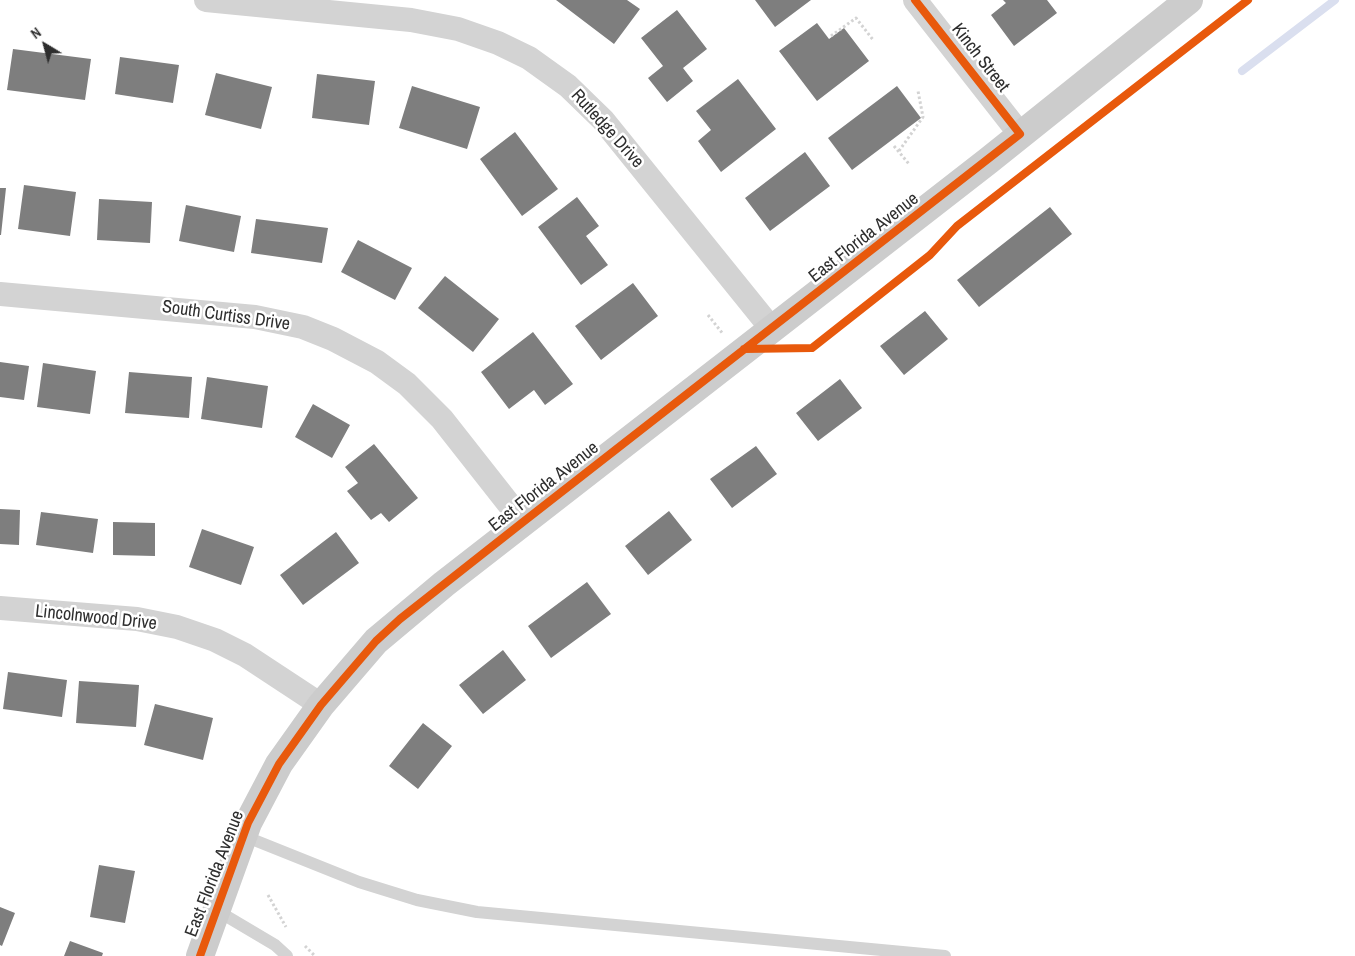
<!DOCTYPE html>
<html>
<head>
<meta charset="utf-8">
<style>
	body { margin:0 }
	#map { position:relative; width:1355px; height:956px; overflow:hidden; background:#fff; font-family:"Archivo Narrow",sans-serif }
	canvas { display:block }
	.north { position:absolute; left:20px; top:20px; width:50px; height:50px; -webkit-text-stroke:4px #fff; paint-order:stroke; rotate:323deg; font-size:14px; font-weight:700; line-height:20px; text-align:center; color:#2e2e2e }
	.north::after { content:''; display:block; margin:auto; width:18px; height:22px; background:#2e2e2e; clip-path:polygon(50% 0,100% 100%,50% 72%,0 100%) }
</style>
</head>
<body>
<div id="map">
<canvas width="1355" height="956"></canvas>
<div class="north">N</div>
</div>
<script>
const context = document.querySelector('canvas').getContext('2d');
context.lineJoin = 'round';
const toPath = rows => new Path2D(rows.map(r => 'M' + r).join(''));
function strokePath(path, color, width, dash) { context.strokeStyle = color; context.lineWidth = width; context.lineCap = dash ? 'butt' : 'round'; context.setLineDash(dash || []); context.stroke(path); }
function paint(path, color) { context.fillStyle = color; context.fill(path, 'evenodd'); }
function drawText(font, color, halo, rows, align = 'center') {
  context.font = font + ' "Archivo Narrow",sans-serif'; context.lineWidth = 5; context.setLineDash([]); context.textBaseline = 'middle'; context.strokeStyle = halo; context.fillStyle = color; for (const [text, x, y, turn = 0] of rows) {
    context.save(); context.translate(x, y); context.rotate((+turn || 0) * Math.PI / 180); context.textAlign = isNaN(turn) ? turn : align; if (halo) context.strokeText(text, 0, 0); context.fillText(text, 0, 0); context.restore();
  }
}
strokePath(toPath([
	[1242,71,1335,0]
]), '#dadfef', 8);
paint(toPath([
	[556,0,627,0,640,9,614,44],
	[755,0,811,0,775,27],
	[1003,0,1047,0,1057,13,1014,46,991,15,1006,3],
	[677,10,707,49,683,68,693,81,667,102,648,78,663,66,641,38],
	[817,23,829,39,844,28,869,61,817,101,779,51],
	[13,49,91,59,85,100,7,90],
	[120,57,179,65,173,103,115,94],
	[216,73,272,87,261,129,205,115],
	[317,74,375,81,369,125,312,118],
	[738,79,776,129,721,172,698,141,711,130,696,111],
	[412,86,480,107,467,149,399,128],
	[897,86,921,118,852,170,828,138],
	[515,132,558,189,522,216,480,159],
	[805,152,830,186,770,231,745,198],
	[24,185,76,192,70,236,18,229],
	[0,188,6,188,1,235,0,235],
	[577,197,599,226,586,236,608,265,581,285,538,227],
	[99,199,152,202,150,243,97,240],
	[186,205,241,216,234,252,179,241],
	[1050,207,1072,234,979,307,957,280],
	[256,219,328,228,322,263,251,253],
	[358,240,412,268,395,300,341,272],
	[445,276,499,319,473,352,418,308],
	[633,283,658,316,601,360,575,326],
	[925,311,948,339,904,375,880,346],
	[533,332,573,384,545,405,534,390,509,409,481,372],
	[0,362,29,366,24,400,0,397],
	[43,363,96,371,90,414,37,407],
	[129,372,192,377,189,418,125,413],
	[207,377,268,386,262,428,201,419],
	[840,379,862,408,818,441,796,413],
	[313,404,350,425,332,458,295,437],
	[374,444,418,498,389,522,381,513,371,520,347,491,358,483,345,467],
	[756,446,777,474,732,508,710,479],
	[0,509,20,510,19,545,0,544],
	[669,511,692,540,648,575,625,546],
	[41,512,98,519,93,553,36,545],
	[113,522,155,523,155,556,113,555],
	[202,529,254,547,241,585,189,567],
	[336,532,359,563,303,605,280,575],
	[587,582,611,614,551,658,528,626],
	[503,650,526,680,483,714,459,685],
	[8,672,67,680,62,717,3,709],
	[79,681,139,685,136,727,76,723],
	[155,704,213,718,203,760,144,745],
	[423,723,452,746,418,789,389,766],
	[99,865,135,871,125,923,90,917],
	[0,907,15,913,2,946,0,945],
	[70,941,103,953,102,956,64,956]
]), '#7e7e7e');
strokePath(toPath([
	[831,36,856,18,874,41],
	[894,146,909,164],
	[899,151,923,117,918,91],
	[708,315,723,334],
	[268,895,286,927],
	[305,946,315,956]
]), '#d3d3d3', 3, [2.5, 2.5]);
strokePath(toPath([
	[244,836,359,882,417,900,477,912,945,956],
	[216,910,275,945,287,956]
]), '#d3d3d3', 12);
strokePath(toPath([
	[206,0,411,20,458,29,498,43,529,58,568,86,603,120,771,328],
	[915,0,1020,134],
	[0,294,255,317,303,327,333,339,377,362,407,384,442,419,523,522],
	[0,608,137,619,177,627,215,640,245,655,321,705]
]), '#d3d3d3', 24);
strokePath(toPath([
	[200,956,248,823,279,764,321,705,376,641,444,584,988,161,1189,0]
]), '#ccc', 28);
strokePath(toPath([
	[744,349,812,348,930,255,957,226,1248,0],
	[200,956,248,823,279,764,321,705,376,641,400,619,523,522,1020,134,915,0]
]), '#e8590c', 8);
drawText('18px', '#2e2e2e', '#fff', [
	["Kinch Street",980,58,52],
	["Rutledge Drive",607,129,48],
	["East Florida Avenue",864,238,-38],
	["South Curtiss Drive",226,316,8],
	["East Florida Avenue",544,487,-38],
	["Lincolnwood Drive",96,618,6],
	["East Florida Avenue",215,874,-69]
]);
</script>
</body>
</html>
